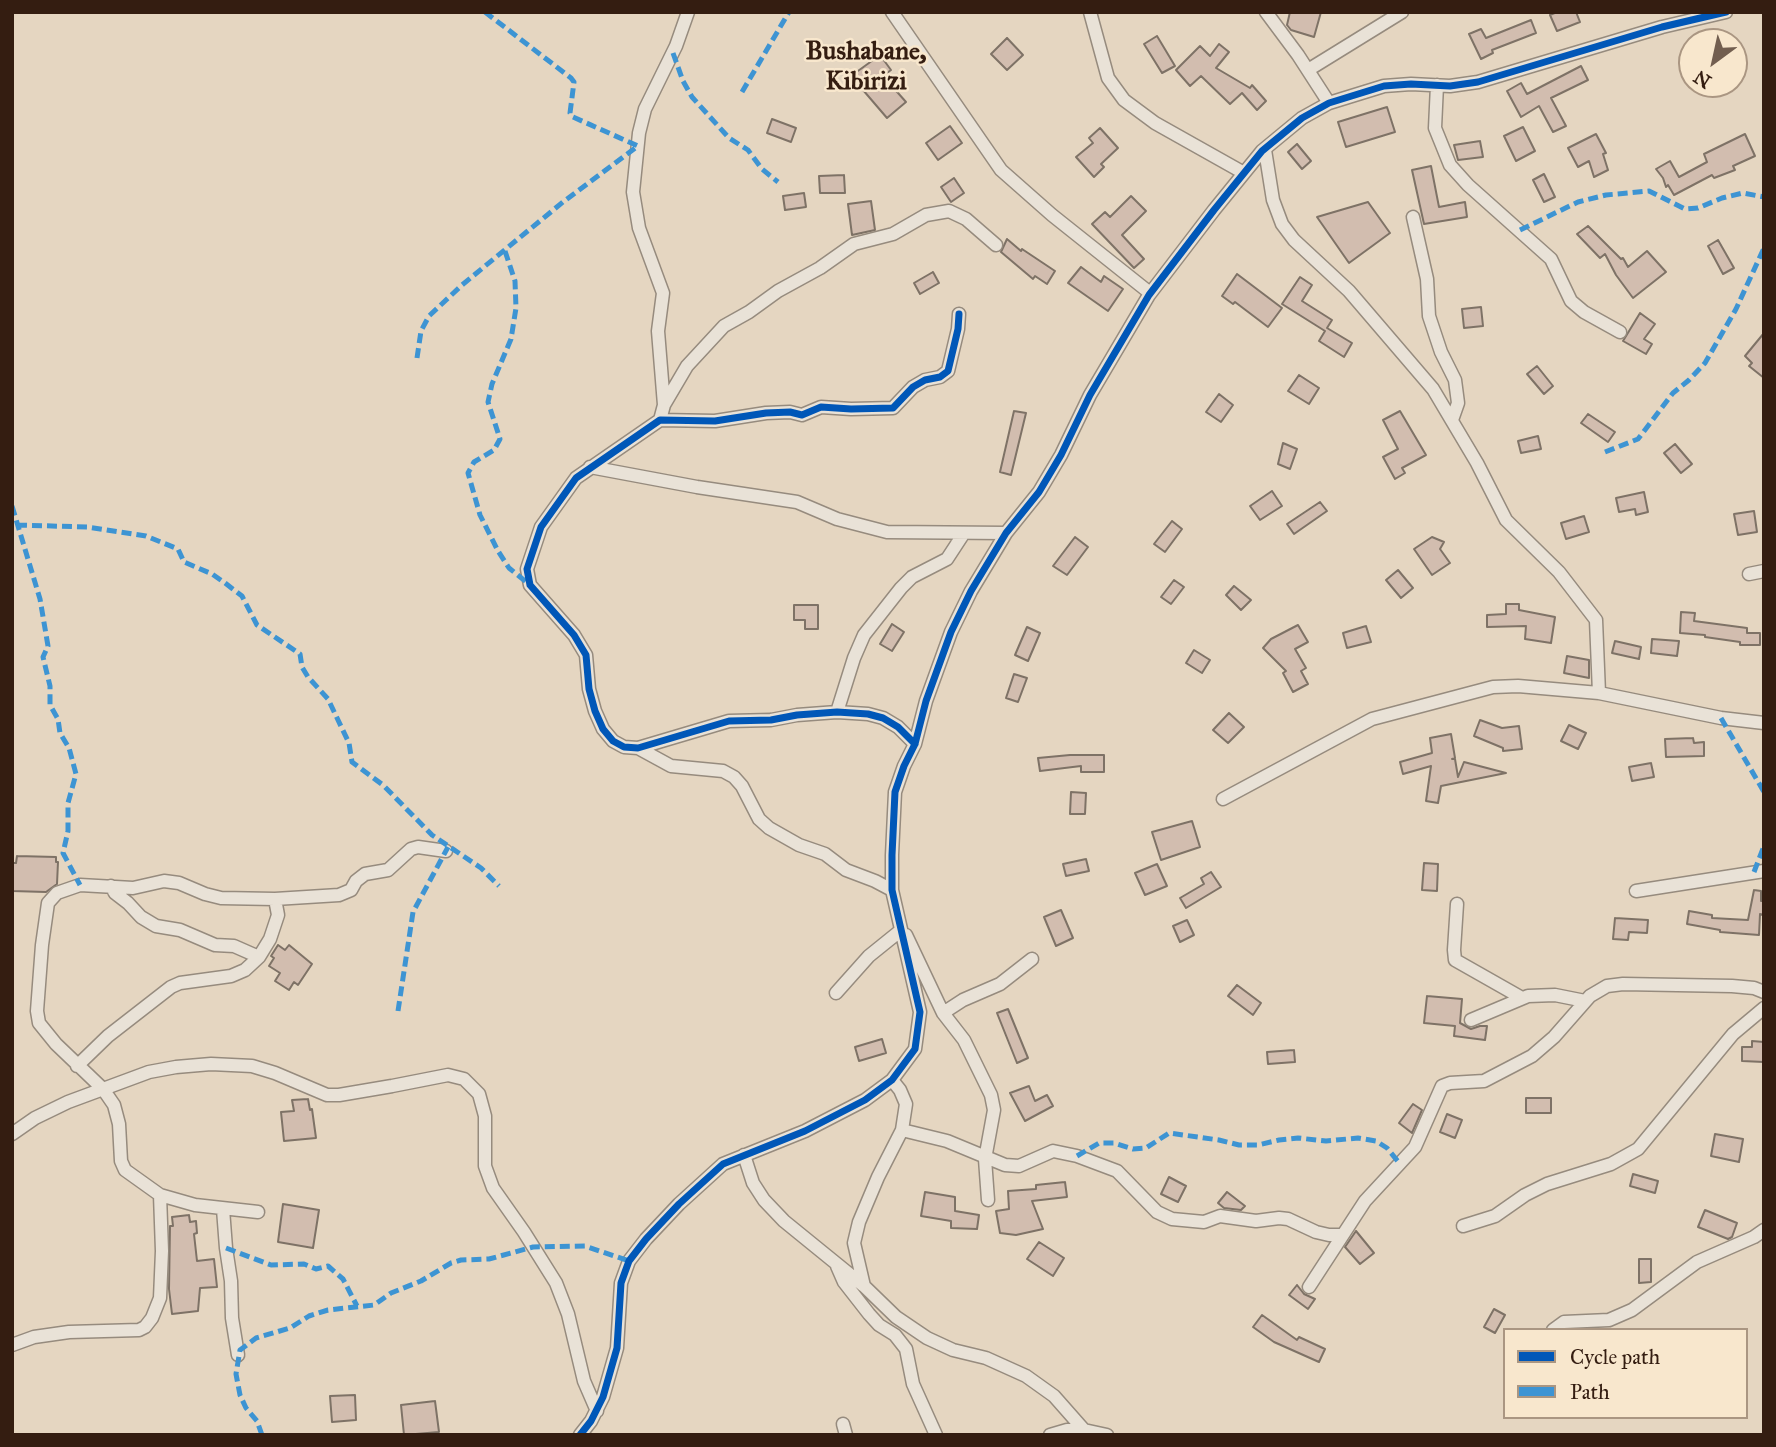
<!DOCTYPE html>
<html>
<head>
<meta charset="utf-8">
<style>
	body { margin:0 }
	#map { position:relative; width:1776px; height:1447px; overflow:hidden; background:#e5d6c1; font-family:"IM FELL Great Primer",serif }
	canvas { display:block }
	.frame { position:absolute; inset:0; border:14px solid #341d11; pointer-events:none }
	.legend { position:absolute; left:1503px; top:1328px; width:245px; height:91px; box-sizing:border-box; background:#f8e7cd; border:2px solid #aa9682; margin:0; padding:9px 12px; list-style:none; font-size:21px; color:#341d11 }
	.legend li { display:flex; align-items:center; gap:14px; height:35px }
	.legend b { width:35px; border:2px solid #aa9682 }
	.north { position:absolute; left:1678px; top:28px; width:70px; height:70px; box-sizing:border-box; background:#f8e7cd; border:2px solid #aa9682; border-radius:50%; rotate:213deg; font-size:19px; font-weight:700; line-height:28px; text-align:center; color:#341d11 }
	.north::after { content:''; display:block; margin:auto; width:24px; height:32px; background:#725e4f; clip-path:polygon(50% 0,100% 100%,50% 72%,0 100%) }
</style>
</head>
<body>
<div id="map">
<canvas width="1776" height="1447"></canvas>
<div class="frame"></div>
<ul class="legend">
<li><b style="height:9px;background:#0057b8"></b>Cycle path</li>
<li><b style="height:9px;background:#3d94d3"></b>Path</li>
</ul>
<div class="north">N</div>
</div>
<script>
const context = document.querySelector('canvas').getContext('2d');
context.lineJoin = 'round';
function paint(path, color) { context.fillStyle = color; context.fill(path, 'evenodd'); }
const toPath = rows => new Path2D(rows.map(r => 'M' + r).join(''));
function strokePath(path, color, width, dash) { context.strokeStyle = color; context.lineWidth = width; context.lineCap = dash ? 'butt' : 'round'; context.setLineDash(dash || []); context.stroke(path); }
function drawText(font, color, halo, rows, align = 'center') {
  context.font = font + ' "IM FELL Great Primer",serif'; context.lineWidth = 5; context.setLineDash([]); context.textBaseline = 'middle'; context.strokeStyle = halo; context.fillStyle = color; for (const [text, x, y, turn = 0] of rows) {
    context.save(); context.translate(x, y); context.rotate((+turn || 0) * Math.PI / 180); context.textAlign = isNaN(turn) ? turn : align; if (halo) context.strokeText(text, 0, 0); context.fillText(text, 0, 0); context.restore();
  }
}
const building = toPath([
	[1290,12,1321,12,1314,37,1291,30,1287,25,1290,12],
	[1557,12,1576,12,1580,22,1557,31,1550,15,1557,12],
	[1531,20,1536,33,1492,50,1493,53,1481,59,1469,34,1481,29,1486,38,1531,20],
	[1157,36,1175,66,1162,73,1144,44,1157,36],
	[1007,38,1023,55,1007,70,991,54,1007,38],
	[1219,44,1229,52,1216,68,1250,88,1252,85,1266,101,1257,110,1242,93,1230,104,1201,76,1190,86,1176,70,1200,46,1210,56,1219,44],
	[880,55,891,70,883,76,906,102,887,118,851,76,880,55],
	[1581,66,1588,80,1551,98,1566,126,1553,132,1539,106,1521,117,1507,91,1521,83,1527,94,1581,66],
	[1387,107,1395,132,1346,147,1338,122,1387,107],
	[772,119,796,128,791,142,767,133,772,119],
	[950,126,962,143,938,160,926,143,950,126],
	[1523,127,1535,151,1516,161,1504,136,1523,127],
	[1100,128,1118,148,1101,164,1104,167,1094,177,1076,157,1093,143,1089,138,1100,128],
	[1596,134,1606,153,1603,154,1608,170,1594,177,1589,161,1578,167,1568,148,1596,134],
	[1745,134,1755,156,1733,166,1735,170,1714,178,1712,175,1674,195,1668,185,1666,187,1663,178,1656,169,1670,161,1679,177,1707,162,1704,154,1745,134],
	[1480,141,1483,157,1458,160,1454,145,1480,141],
	[1297,144,1311,161,1302,169,1288,152,1297,144],
	[1431,166,1439,207,1465,202,1467,217,1424,224,1412,170,1431,166],
	[1544,174,1555,197,1544,202,1533,180,1544,174],
	[844,175,845,193,820,193,819,176,844,175],
	[954,178,964,193,951,202,941,187,954,178],
	[804,193,806,207,785,210,783,196,804,193],
	[1131,196,1146,211,1122,235,1144,259,1134,268,1092,224,1105,212,1110,217,1131,196],
	[871,201,875,230,852,235,848,204,871,201],
	[1368,202,1390,233,1349,263,1317,217,1368,202],
	[1588,226,1621,259,1623,258,1628,267,1647,251,1666,272,1633,298,1616,275,1605,254,1600,258,1577,234,1588,226],
	[1007,239,1021,251,1022,249,1055,271,1047,284,1035,276,1033,279,1001,252,1007,239],
	[1718,240,1734,268,1723,274,1708,246,1718,240],
	[1081,267,1101,282,1104,276,1123,289,1108,311,1068,283,1081,267],
	[933,272,939,283,920,294,914,283,933,272],
	[1237,274,1282,308,1268,327,1235,302,1233,304,1222,296,1237,274],
	[1300,277,1312,285,1302,301,1332,320,1327,328,1352,343,1344,357,1319,341,1325,331,1282,304,1300,277],
	[1481,307,1483,326,1464,328,1462,309,1481,307],
	[1640,313,1655,324,1644,339,1652,344,1646,354,1623,341,1640,313],
	[1764,333,1764,378,1749,366,1752,363,1745,356,1764,333],
	[1537,366,1553,386,1544,394,1527,374,1537,366],
	[1299,375,1319,388,1309,404,1288,391,1299,375],
	[1219,394,1233,405,1221,422,1206,412,1219,394],
	[1014,411,1026,413,1011,475,1000,472,1014,411],
	[1400,411,1426,455,1402,468,1405,473,1395,479,1383,457,1398,449,1383,420,1400,411],
	[1588,414,1615,432,1608,442,1581,423,1588,414],
	[1538,436,1541,449,1521,453,1518,441,1538,436],
	[1283,443,1297,449,1290,469,1278,464,1283,443],
	[1675,444,1692,464,1681,473,1664,453,1675,444],
	[1272,491,1282,506,1260,520,1250,506,1272,491],
	[1644,492,1648,512,1636,515,1635,509,1619,512,1616,498,1644,492],
	[1320,502,1327,511,1294,534,1287,524,1320,502],
	[1754,511,1757,532,1738,535,1734,514,1754,511],
	[1584,516,1589,532,1566,539,1561,523,1584,516],
	[1172,521,1182,529,1165,552,1154,544,1172,521],
	[1075,537,1088,547,1067,575,1053,566,1075,537],
	[1432,537,1444,542,1440,549,1450,563,1432,575,1414,549,1432,537],
	[1398,570,1413,588,1401,598,1386,580,1398,570],
	[1174,580,1184,587,1171,604,1161,597,1174,580],
	[1234,586,1251,600,1241,610,1226,595,1234,586],
	[1506,604,1519,604,1519,610,1555,617,1551,643,1525,639,1526,626,1487,627,1487,615,1506,614,1506,604],
	[794,605,818,605,818,629,805,629,805,620,794,620,794,605],
	[1681,612,1695,613,1694,621,1747,628,1747,633,1760,633,1760,645,1740,645,1740,642,1705,637,1705,635,1680,633,1681,612],
	[892,624,904,632,892,651,880,644,892,624],
	[1298,625,1308,642,1295,649,1306,668,1301,671,1308,684,1293,692,1283,673,1286,671,1263,648,1271,639,1298,625],
	[1366,626,1371,642,1347,648,1343,633,1366,626],
	[1027,627,1040,633,1028,661,1015,655,1027,627],
	[1652,639,1679,641,1677,656,1651,653,1652,639],
	[1615,641,1641,647,1639,659,1612,653,1615,641],
	[1194,650,1210,660,1202,673,1186,663,1194,650],
	[1567,656,1589,660,1589,678,1564,673,1567,656],
	[1014,674,1027,678,1018,702,1006,698,1014,674],
	[1229,713,1244,727,1228,743,1213,730,1229,713],
	[1480,720,1502,728,1519,726,1522,749,1503,751,1503,748,1474,736,1480,720],
	[1569,725,1586,733,1578,749,1561,741,1569,725],
	[1451,734,1455,758,1452,759,1455,759,1458,777,1464,762,1506,773,1441,786,1438,803,1426,801,1431,766,1403,774,1400,762,1432,753,1430,738,1451,734],
	[1693,738,1694,743,1704,742,1704,756,1666,757,1665,739,1693,738],
	[1070,755,1104,755,1104,772,1081,772,1081,766,1040,771,1038,758,1070,755],
	[1651,763,1654,777,1632,781,1629,767,1651,763],
	[1071,792,1086,793,1085,814,1070,814,1071,792],
	[1192,821,1200,847,1161,860,1152,832,1192,821],
	[17,856,56,857,56,862,58,862,57,884,46,892,12,891,12,863,16,863,17,856],
	[1086,859,1089,871,1066,876,1063,864,1086,859],
	[1424,863,1438,864,1437,891,1422,890,1424,863],
	[1157,864,1167,886,1145,895,1135,873,1157,864],
	[1211,872,1221,887,1186,908,1180,898,1204,884,1201,878,1211,872],
	[1754,890,1761,891,1761,901,1764,901,1764,915,1760,914,1759,935,1720,932,1720,930,1687,924,1689,911,1712,915,1712,918,1748,920,1754,890],
	[1061,910,1073,938,1056,946,1044,917,1061,910],
	[1615,918,1648,920,1647,933,1629,932,1628,940,1613,939,1615,918],
	[1187,920,1194,935,1180,942,1173,926,1187,920],
	[278,945,285,950,289,945,312,964,298,985,294,982,289,990,275,981,280,973,269,966,274,958,271,956,278,945],
	[1237,985,1261,1003,1253,1015,1228,996,1237,985],
	[1427,996,1462,999,1460,1023,1471,1029,1480,1026,1487,1026,1485,1040,1454,1036,1455,1026,1424,1023,1427,996],
	[1008,1009,1028,1058,1017,1063,997,1013,1008,1009],
	[882,1039,886,1053,859,1061,855,1047,882,1039],
	[1752,1041,1764,1042,1764,1062,1742,1061,1742,1047,1752,1047,1752,1041],
	[1294,1050,1295,1062,1268,1064,1267,1052,1294,1050],
	[1029,1086,1035,1101,1047,1095,1053,1106,1025,1121,1010,1093,1029,1086],
	[1526,1098,1551,1098,1551,1113,1526,1113,1526,1098],
	[308,1099,310,1110,312,1109,316,1138,284,1141,281,1112,294,1111,292,1100,308,1099],
	[1413,1104,1422,1110,1412,1133,1399,1123,1413,1104],
	[1447,1114,1462,1120,1455,1138,1440,1132,1447,1114],
	[1715,1134,1743,1139,1739,1162,1711,1156,1715,1134],
	[1633,1174,1658,1181,1655,1193,1630,1186,1633,1174],
	[1169,1177,1186,1186,1178,1202,1161,1194,1169,1177],
	[1065,1182,1067,1197,1032,1201,1043,1229,1016,1235,1000,1233,996,1211,1009,1209,1008,1191,1036,1189,1036,1185,1065,1182],
	[925,1192,955,1197,955,1211,979,1215,977,1229,951,1228,951,1221,921,1216,925,1192],
	[1227,1192,1245,1206,1241,1210,1224,1208,1218,1203,1227,1192],
	[283,1204,319,1210,313,1248,278,1242,283,1204],
	[1705,1210,1737,1223,1732,1237,1728,1239,1698,1227,1705,1210],
	[189,1215,190,1222,196,1221,197,1233,194,1234,197,1261,214,1259,217,1287,200,1288,198,1311,172,1314,169,1289,170,1226,173,1226,172,1217,189,1215],
	[1356,1231,1374,1253,1360,1264,1345,1247,1356,1231],
	[1039,1242,1064,1258,1053,1276,1027,1259,1039,1242],
	[1639,1259,1651,1259,1651,1282,1639,1283,1639,1259],
	[1297,1285,1304,1294,1315,1299,1308,1309,1289,1295,1297,1285],
	[1494,1309,1505,1315,1495,1333,1484,1327,1494,1309],
	[1262,1315,1297,1340,1299,1337,1325,1349,1319,1362,1274,1342,1253,1327,1262,1315],
	[355,1395,356,1420,332,1422,330,1396,355,1395],
	[435,1401,439,1432,404,1435,401,1405,435,1401]
]);
paint(building, '#d2bdaf');
strokePath(building, '#7e7266', 2);
const minor = toPath([
	[892,12,1001,170,1052,215,1150,293],
	[1090,12,1108,78,1124,100,1155,123,1244,173],
	[1266,12,1298,55,1329,103],
	[1308,70,1402,12],
	[1437,85,1435,128,1450,165,1468,185,1551,259,1571,301,1584,312,1620,332],
	[1265,150,1273,200,1282,224,1294,240,1349,291,1433,389,1477,463,1506,520,1559,572,1596,620,1599,693],
	[1413,217,1427,279,1429,316,1441,352,1455,380,1458,403,1452,420],
	[664,405,687,366,724,326,749,312,778,291,820,268,854,244,893,234,926,215,949,211,966,219,996,245],
	[660,420,664,405,658,331,663,293,639,228,633,192,639,133,645,109,676,46,688,12],
	[590,467,697,487,797,502,837,519,887,532,1006,533],
	[1749,574,1764,571],
	[837,712,854,658,864,635,901,588,912,577,947,559,964,533],
	[915,744,898,727,883,718,868,714,837,712,797,715,771,720,729,721,638,748,624,747,613,741,603,729,595,711,589,689,586,655,574,635,530,585,527,569,541,527,576,478,660,420,715,421,766,413,790,412,802,415,821,407,851,409,893,408,913,387,925,380,940,377,948,371,958,329,959,314],
	[638,748,671,766,723,771,734,777,742,786,759,819,769,828,799,845,825,854,846,870,875,881,892,890],
	[1223,799,1372,719,1493,687,1518,686,1599,693,1721,718,1764,723],
	[111,886,115,893,128,903,141,917,156,926,180,930,215,945,234,946,259,957],
	[1636,891,1764,871],
	[1457,904,1454,950,1455,960,1522,998],
	[906,935,943,1013,964,1040,991,1095,994,1110,985,1159,988,1200],
	[836,993,869,956,900,931],
	[943,1013,963,1000,1000,984,1032,959],
	[1471,1020,1528,996,1555,995,1585,1001],
	[77,1066,108,1036,171,987,180,983,231,976,245,970,259,957,270,939,278,915,275,899],
	[902,1130,947,1141,1005,1165,1019,1166,1053,1151,1077,1156,1117,1171,1157,1212,1172,1219,1204,1222,1220,1216,1256,1221,1279,1218,1288,1219,1316,1232,1329,1235,1343,1235],
	[12,1134,35,1118,68,1102,149,1072,176,1067,211,1064,252,1066,275,1073,327,1095,339,1095,392,1086,448,1075,464,1079,479,1094,485,1116,485,1166,493,1188,524,1232,556,1283,568,1314,584,1381,597,1411],
	[744,1155,753,1183,764,1200,784,1221,864,1286,896,1317,927,1338,953,1350,986,1358,1026,1376,1054,1396,1084,1430],
	[223,1209,226,1248,231,1281,232,1318,238,1355],
	[258,1212,195,1205,160,1195,125,1170,121,1161,119,1124,114,1105,103,1089,56,1044,39,1023,37,1011,42,945,48,903,57,893,80,885,133,888,164,881,179,883,205,894,221,898,275,899,339,895,351,890,356,881,365,874,388,870,411,849,418,847,446,851],
	[1463,1226,1495,1216,1525,1195,1547,1184,1611,1164,1638,1149,1733,1034,1764,1008],
	[837,1266,844,1282,869,1314,879,1325,895,1335,906,1349,913,1384,936,1435],
	[864,1286,854,1243,859,1222,878,1177,902,1130,906,1104,900,1090,892,1080],
	[1309,1287,1365,1201,1415,1147,1442,1086,1450,1083,1484,1081,1532,1056,1554,1037,1590,996,1607,986,1623,984,1732,986,1754,988,1764,992],
	[1553,1330,1564,1322,1609,1320,1632,1310,1697,1262,1754,1237,1764,1230],
	[12,1345,34,1337,69,1332,139,1330,145,1327,152,1318,160,1298,162,1251,160,1195],
	[843,1424,846,1435],
	[580,1435,591,1421,603,1397,617,1348,621,1283,629,1261,646,1239,679,1204,723,1164,805,1131,865,1100,892,1080,915,1049,920,1012,892,890,892,855,895,792,904,766,915,744,926,701,951,632,971,591,1006,533,1039,492,1061,455,1090,395,1149,295,1214,210,1262,151,1302,118,1329,103,1384,86,1411,84,1450,86,1478,82,1662,27,1726,12],
	[1050,1435,1067,1430,1084,1430,1107,1435]
]);
strokePath(minor, '#968b7e', 15);
strokePath(minor, '#e9e2d7', 12);
strokePath(toPath([
	[673,53,683,81,692,97,729,138,748,150,762,169,778,182],
	[742,92,789,12],
	[1520,230,1578,202,1606,195,1649,191,1685,209,1698,208,1722,198,1743,193,1764,197],
	[505,251,515,281,516,308,511,339,492,384,488,402,500,439,494,450,474,462,468,473,480,515,498,551,509,568,530,585],
	[417,358,421,331,429,316,462,285,563,202,638,146,573,117,570,113,574,82,571,78,485,12],
	[1605,452,1638,439,1673,393,1689,380,1705,363,1736,309,1764,248],
	[12,506,40,599,48,646,43,657,50,686,50,705,58,719,60,733,69,748,76,774,68,803,68,831,63,853,80,885],
	[17,525,87,527,146,536,178,549,184,562,212,574,225,583,242,596,257,625,300,654,302,667,308,677,328,699,349,743,352,762,383,785,432,835,481,868,499,886],
	[1721,718,1764,792],
	[1754,872,1764,846],
	[398,1011,413,912,448,847],
	[1077,1156,1099,1143,1114,1143,1133,1149,1146,1148,1169,1133,1219,1140,1239,1145,1258,1145,1279,1140,1298,1138,1326,1141,1358,1138,1376,1141,1387,1148,1400,1164],
	[226,1248,271,1265,304,1264,316,1269,328,1266,343,1279,357,1306],
	[262,1435,257,1421,246,1408,240,1395,236,1374,240,1350,256,1338,290,1328,309,1316,328,1310,374,1305,391,1293,421,1281,451,1263,461,1260,489,1259,533,1247,585,1246,629,1261]
]), '#3d94d3', 5, [10, 5]);
strokePath(toPath([
	[915,744,898,727,883,718,868,714,837,712,797,715,771,720,729,721,638,748,624,747,613,741,603,729,595,711,589,689,586,655,574,635,530,585,527,569,541,527,576,478,660,420,715,421,766,413,790,412,802,415,821,407,851,409,893,408,913,387,925,380,940,377,948,371,958,329,959,314],
	[580,1435,591,1421,603,1397,617,1348,621,1283,629,1261,646,1239,679,1204,723,1164,805,1131,865,1100,892,1080,915,1049,920,1012,892,890,892,855,895,792,904,766,915,744,926,701,951,632,971,591,1006,533,1039,492,1061,455,1090,395,1149,295,1214,210,1262,151,1302,118,1329,103,1384,86,1411,84,1450,86,1478,82,1662,27,1726,12]
]), '#0057b8', 7);
drawText('bold 26px', '#341d11', '#f8e7cd', [
	["Bushabane,",866,53],
	["Kibirizi",866,83]
]);
</script>
</body>
</html>
